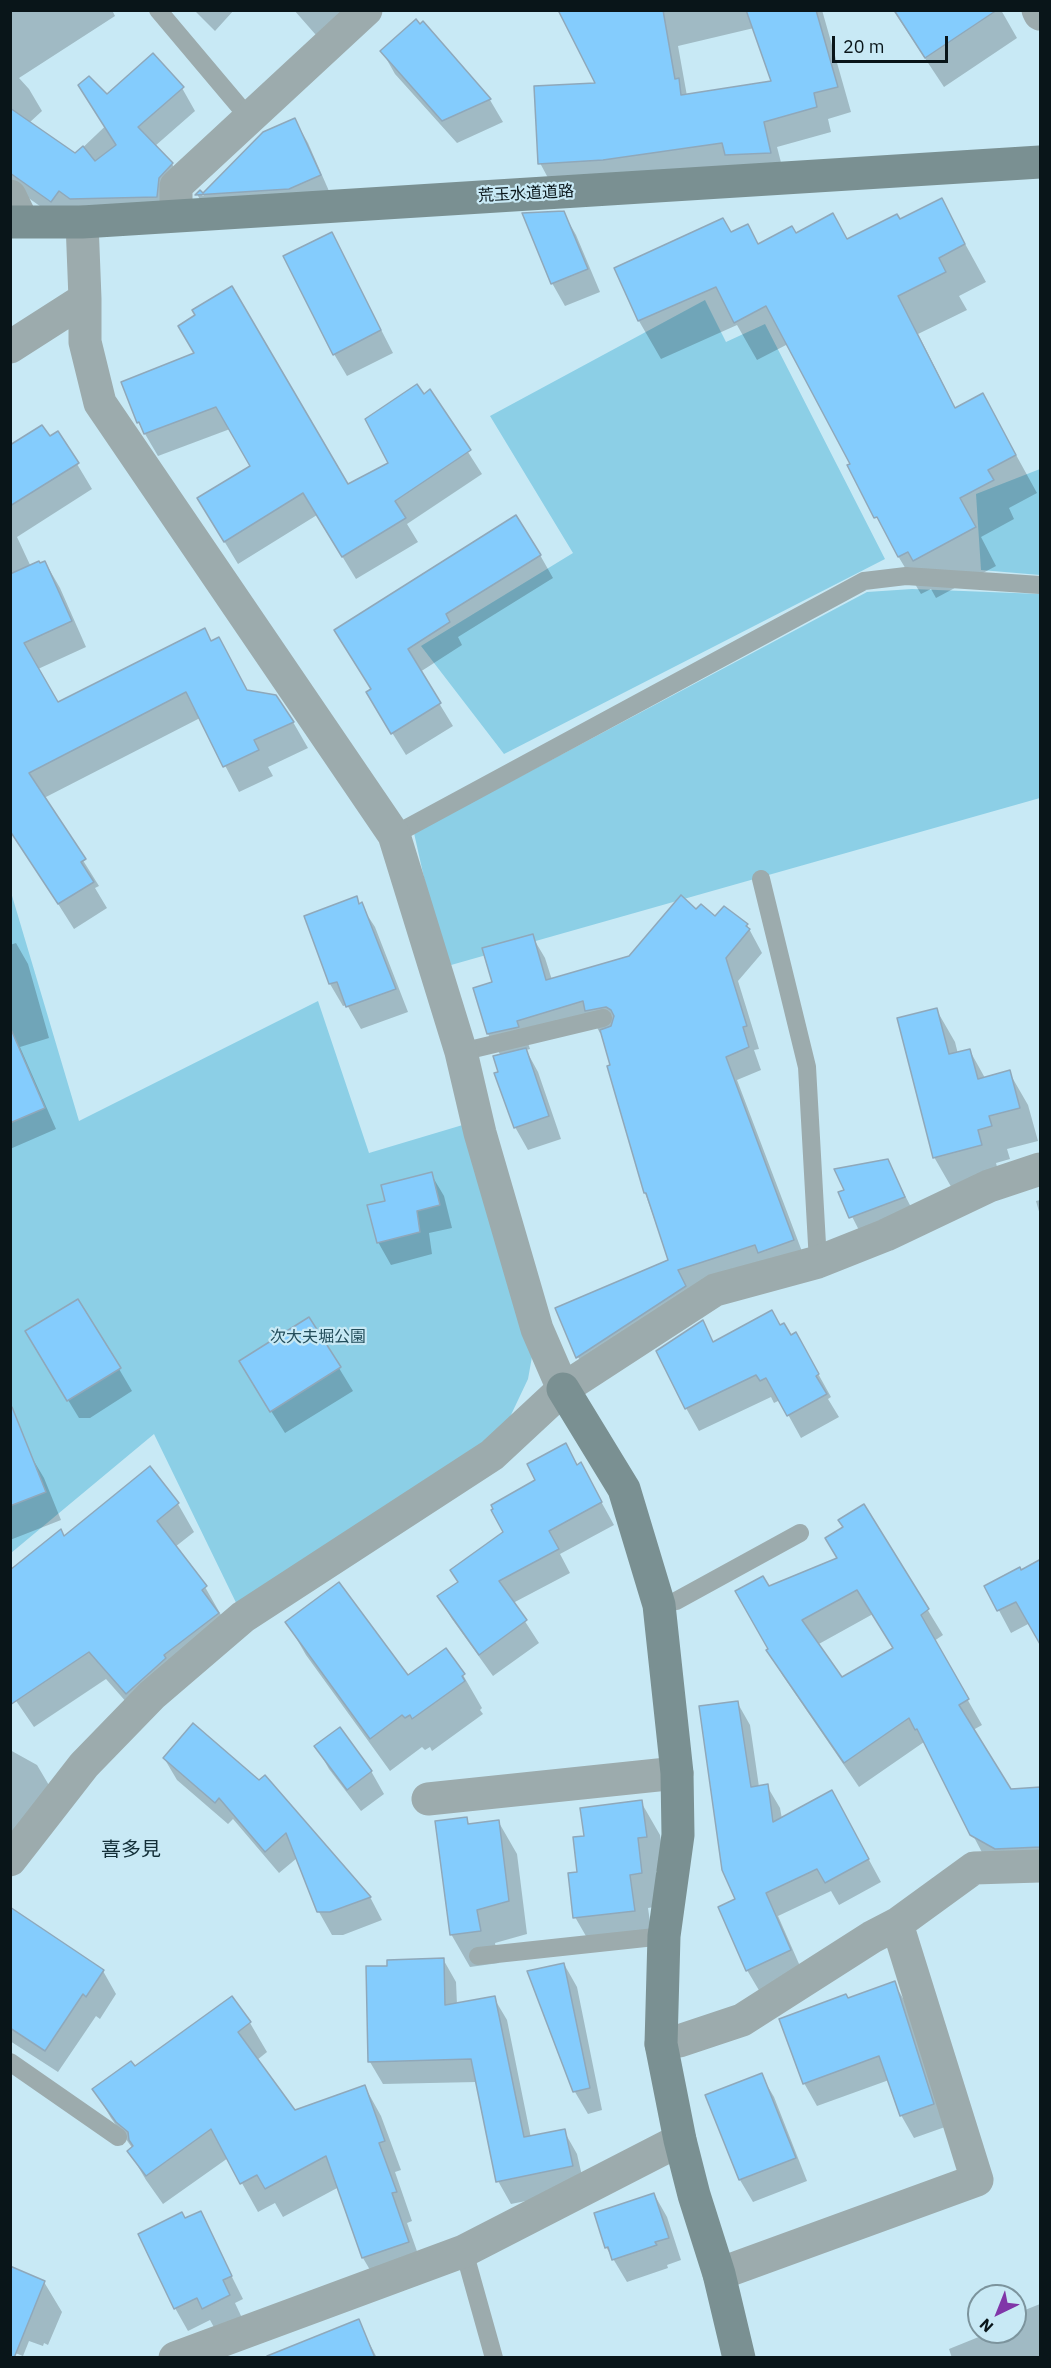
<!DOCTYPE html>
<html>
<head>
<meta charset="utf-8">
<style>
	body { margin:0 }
	#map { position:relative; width:1051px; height:2368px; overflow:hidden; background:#c8e9f5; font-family:"IBM Plex Sans",sans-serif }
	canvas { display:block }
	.frame { position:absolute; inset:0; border:12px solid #091519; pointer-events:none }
	.north { position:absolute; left:967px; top:2284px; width:60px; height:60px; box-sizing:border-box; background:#c8e9f5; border:2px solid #7c949d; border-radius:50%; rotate:223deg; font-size:16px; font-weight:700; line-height:24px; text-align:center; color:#091519 }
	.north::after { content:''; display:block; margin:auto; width:21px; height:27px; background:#8036a8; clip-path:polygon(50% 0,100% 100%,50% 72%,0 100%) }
	.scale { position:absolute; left:832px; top:36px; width:116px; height:27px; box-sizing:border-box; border:3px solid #091519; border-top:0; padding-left:8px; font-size:18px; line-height:21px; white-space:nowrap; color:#091519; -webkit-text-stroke:4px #c8e9f5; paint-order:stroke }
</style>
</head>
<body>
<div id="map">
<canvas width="1051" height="2368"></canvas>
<div class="frame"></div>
<div class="north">N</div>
<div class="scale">20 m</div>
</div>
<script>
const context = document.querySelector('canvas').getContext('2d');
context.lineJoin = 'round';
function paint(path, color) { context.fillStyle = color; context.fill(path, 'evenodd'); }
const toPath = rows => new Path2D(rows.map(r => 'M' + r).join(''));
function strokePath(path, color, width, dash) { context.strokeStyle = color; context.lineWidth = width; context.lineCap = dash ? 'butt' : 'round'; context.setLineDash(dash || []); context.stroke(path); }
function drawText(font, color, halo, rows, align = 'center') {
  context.font = font + ' "IBM Plex Sans","Noto Sans JP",sans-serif'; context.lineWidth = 4.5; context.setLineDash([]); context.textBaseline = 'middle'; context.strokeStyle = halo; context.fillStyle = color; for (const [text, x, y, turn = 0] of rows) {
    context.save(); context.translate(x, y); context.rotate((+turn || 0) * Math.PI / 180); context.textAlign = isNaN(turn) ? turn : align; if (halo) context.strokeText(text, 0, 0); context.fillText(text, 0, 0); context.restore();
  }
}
paint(toPath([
	[705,300,726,342,765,324,885,559,504,754,421,646,573,553,490,416],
	[1040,469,1040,575,981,570,976,494],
	[912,589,1040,594,1040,798,444,967,414,833,867,592],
	[10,889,79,1121,318,1001,369,1153,476,1121,537,1329,528,1379,492,1455,243,1617,154,1434,11,1553]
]), '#8ccfe6');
paint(toPath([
	[10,10,112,10,115,16,19,78,29,89,42,111,29,123,75,155,117,115,182,88,195,111,155,146,172,164,185,186,171,201,64,223,10,185],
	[194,10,234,10,215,31],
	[294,10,349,10,323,43],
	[560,10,822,10,851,112,828,119,831,132,777,147,785,178,554,189,540,163,598,84],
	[754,28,773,82,687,96,678,46],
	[893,10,1001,10,1017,38,944,87],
	[423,24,490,100,503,122,457,143,395,74,382,51],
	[295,120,308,143,332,198,209,216,197,194,199,192,203,196,264,134],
	[941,200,986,282,959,296,967,310,918,334,956,409,983,395,1037,493,1009,508,1014,519,981,537,996,566,936,598,931,589,921,594,898,556,849,466,852,465,788,344,757,360,737,325,661,359,639,321,616,268,731,234,758,245,795,234,848,241,900,221],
	[563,212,576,235,600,292,565,306,552,283],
	[332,234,393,353,347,376,334,354],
	[196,354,348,486,390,463,423,396,429,391,482,474,407,524,418,542,356,579,317,515,238,564,212,521,252,466,230,429,158,456,138,422],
	[49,438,77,464,92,489,17,537,31,567,45,562,60,588,86,647,38,669,58,704,212,643,248,692,293,722,308,748,268,767,273,776,239,792,200,718,44,798,99,886,95,888,107,908,74,929,15,836,10,794,10,447],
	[540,555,553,578,458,637,462,645,420,672,453,726,406,755,381,715,372,690,349,653],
	[356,898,375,927,408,1012,361,1029,347,1005,343,1006,330,984,306,917],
	[697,911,716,918,747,925,762,953,738,981,759,1049,754,1050,761,1070,737,1080,806,1262,773,1275,591,1380,578,1357,557,1309,669,1260,645,1193,602,1032,600,1033,595,1024,528,1043,530,1049,526,1050,538,1072,561,1139,528,1150,515,1127,500,1073,501,1056,488,1034,494,983,532,936,545,958,552,980,630,957],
	[16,943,28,964,49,1038,20,1047,56,1129,10,1149,10,945],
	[936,1009,955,1042,958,1054,970,1051,985,1078,1009,1072,1028,1105,1038,1141,1007,1149,1010,1159,996,1163,1000,1178,953,1190,934,1157],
	[887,1160,917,1219,864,1240,840,1193],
	[431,1174,444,1196,452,1228,429,1233,432,1254,391,1265,378,1242,387,1202],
	[1040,1200,1040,1215,1036,1201],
	[309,1319,353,1391,285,1433,254,1384],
	[702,1322,714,1344,779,1327,791,1337,796,1334,831,1397,828,1399,839,1417,801,1438,780,1400,774,1403,771,1397,699,1431,686,1408],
	[40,1354,119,1369,132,1391,90,1418,79,1418],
	[28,1451,44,1478,61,1520,10,1540,10,1458],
	[577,1466,593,1487,614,1525,560,1554,570,1573,513,1603,539,1643,493,1676,452,1619,439,1597,459,1583,505,1532],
	[150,1468,178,1504,194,1532,175,1547,205,1587,221,1615,143,1721,106,1679,34,1727,10,1692,64,1538],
	[864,1506,943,1635,934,1641,982,1725,973,1730,1010,1790,1040,1792,1040,1873,986,1860,924,1742,859,1787,783,1676,768,1651,768,1588,838,1559,844,1528],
	[873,1614,895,1649,841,1679,817,1645],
	[1020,1571,1030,1623,1011,1633,986,1586],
	[287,1622,408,1677,463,1675,482,1708,480,1710,483,1714,432,1751,430,1747,425,1750,422,1747,390,1771,306,1655],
	[737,1702,750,1725,759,1787,767,1786,780,1808,782,1819,844,1814,881,1882,839,1905,831,1891,778,1916,803,1973,760,1992,747,1970,737,1900],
	[193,1725,370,1897,382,1920,343,1935,332,1935,319,1912,297,1858,279,1873,233,1819,228,1824,177,1780,164,1758],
	[316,1746,371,1771,384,1794,361,1811,329,1769],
	[10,1750,37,1765,50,1787,10,1857],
	[641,1802,660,1835,665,1870,656,1871,660,1906,648,1908,653,1943,594,1950,575,1917,586,1837],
	[466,1819,470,1825,498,1821,517,1854,527,1934,495,1943,499,1963,470,1967,451,1934],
	[10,1929,103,1971,116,1994,100,2019,96,2016,58,2072,10,2041],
	[443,1959,456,1982,457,2005,494,1998,507,2020,531,2138,564,2131,577,2154,585,2189,511,2204,498,2181,477,2082,383,2084,370,2062,388,1967],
	[564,1964,577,1987,602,2110,588,2114,575,2092,529,1972],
	[894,1983,907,2005,945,2127,914,2138,901,2115,889,2080,817,2106,804,2083,848,1999],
	[231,1998,250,2023,267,2052,257,2060,294,2112,365,2087,381,2116,401,2170,395,2172,412,2221,407,2223,424,2271,380,2287,363,2258,339,2187,283,2217,275,2203,258,2212,228,2158,163,2204,146,2180,129,2151,133,2149,111,2118,94,2089,135,2068],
	[761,2075,774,2097,807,2181,753,2202,740,2180,707,2096],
	[654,2194,667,2217,681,2260,667,2265,668,2268,627,2282,606,2247],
	[200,2213,243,2299,235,2303,242,2318,216,2331,210,2320,188,2331,175,2308,185,2220],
	[44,2282,62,2312,48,2345,44,2343,43,2346,29,2341,23,2356,10,2351],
	[1040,2304,1040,2358,952,2358,949,2349,991,2332,1015,2332,1015,2314],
	[358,2321,377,2358,326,2358]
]), '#0003');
const building = toPath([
	[558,10,663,10,675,79,679,78,681,95,771,81,746,10,816,10,838,87,814,93,817,107,764,122,771,153,725,155,722,143,603,160,538,164,534,86,595,83,558,10],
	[894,10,997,10,925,58,894,10],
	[416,19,420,24,423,21,491,99,442,121,380,51,416,19],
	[153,53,184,87,138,127,173,163,159,178,157,197,70,199,59,191,51,202,10,173,10,108,75,153,83,146,95,161,116,145,78,85,89,76,107,94,153,53],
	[295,118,321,175,289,189,195,195,200,190,203,193,263,132,295,118],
	[942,198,965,244,939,258,946,272,898,296,955,408,983,393,1016,455,988,470,994,480,960,498,976,527,913,561,908,552,898,557,877,517,874,518,847,465,850,464,766,306,734,323,716,287,638,321,614,268,723,218,731,232,748,224,758,244,792,226,796,233,833,213,847,239,897,214,900,219,942,198],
	[564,211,588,269,551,284,522,213,564,211],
	[332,232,381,330,333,355,283,256,332,232],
	[232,286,348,484,388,463,365,419,417,384,424,394,430,389,471,450,395,501,406,518,342,557,303,493,224,542,197,498,250,466,216,407,144,434,139,422,137,423,121,382,194,353,178,326,195,315,192,310,232,286],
	[42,425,50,436,58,431,79,463,10,506,10,445,42,425],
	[516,515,541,555,446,614,450,622,408,649,441,703,391,734,366,692,371,689,334,630,516,515],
	[39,561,40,563,45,561,72,621,24,643,58,702,205,628,211,641,219,637,247,690,276,695,294,722,254,740,259,750,223,767,186,692,29,773,86,859,81,862,94,882,58,904,10,831,10,574,39,561],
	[681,895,696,909,701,904,715,916,724,906,748,924,746,926,750,929,726,958,747,1026,743,1027,749,1047,726,1057,794,1240,758,1253,755,1245,678,1270,686,1286,576,1358,555,1308,668,1260,646,1193,644,1193,607,1066,610,1065,600,1030,611,1026,614,1016,611,1010,606,1007,585,1011,583,1001,517,1021,519,1027,487,1034,473,988,492,982,482,948,533,934,546,980,629,956,681,895],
	[357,896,359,904,362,902,396,989,346,1007,337,982,329,984,304,916,357,896],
	[937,1008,949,1054,970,1049,978,1079,1010,1070,1020,1108,989,1116,992,1126,978,1130,982,1145,933,1158,897,1018,937,1008],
	[10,1027,45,1108,10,1123,10,1027],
	[526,1048,549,1116,514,1128,494,1073,498,1072,493,1056,526,1048],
	[888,1159,905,1197,849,1218,838,1192,844,1190,834,1169,888,1159],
	[432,1172,440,1205,417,1211,420,1232,377,1243,367,1205,385,1201,381,1185,432,1172],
	[78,1299,121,1368,67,1401,25,1331,78,1299],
	[772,1310,780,1325,784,1323,791,1335,796,1332,819,1374,816,1376,827,1394,787,1416,766,1378,760,1381,756,1375,685,1409,656,1351,703,1320,713,1342,772,1310],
	[309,1317,341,1367,270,1412,239,1361,309,1317],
	[10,1407,12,1407,46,1492,10,1506,10,1407],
	[566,1443,577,1465,581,1462,602,1502,549,1531,559,1549,499,1581,527,1620,479,1655,437,1596,458,1582,450,1570,503,1532,491,1510,493,1509,491,1505,535,1480,527,1464,566,1443],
	[150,1466,179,1503,157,1521,207,1586,202,1590,219,1613,164,1655,166,1658,126,1694,89,1652,10,1705,10,1570,61,1529,64,1536,150,1466],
	[864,1504,929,1609,921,1615,969,1699,959,1705,1011,1789,1041,1787,1041,1847,995,1849,970,1835,917,1729,915,1730,909,1718,844,1763,766,1650,768,1649,735,1591,763,1576,769,1586,837,1558,825,1538,843,1527,838,1520,864,1504],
	[857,1590,893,1648,842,1677,802,1620,857,1590],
	[1041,1559,1041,1646,1016,1602,997,1611,984,1586,1020,1567,1021,1570,1041,1559],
	[339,1582,408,1675,446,1648,465,1674,462,1676,465,1681,412,1719,410,1715,405,1718,402,1715,370,1739,285,1622,339,1582],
	[738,1701,751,1787,768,1784,773,1822,832,1790,869,1859,825,1883,817,1869,766,1893,791,1950,746,1971,718,1907,735,1899,722,1870,699,1706,738,1701],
	[193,1723,259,1780,265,1775,371,1897,330,1912,317,1912,286,1833,265,1852,219,1798,215,1803,163,1758,193,1723],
	[340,1727,372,1771,347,1790,314,1746,340,1727],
	[642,1800,647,1837,638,1838,642,1873,630,1875,635,1911,573,1918,568,1873,577,1872,573,1837,584,1836,580,1808,642,1800],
	[467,1817,468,1824,499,1820,509,1901,477,1910,481,1931,450,1935,435,1821,467,1817],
	[10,1907,104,1970,86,1997,83,1994,45,2051,10,2028,10,1907],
	[444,1958,445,2005,495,1996,524,2137,565,2129,573,2166,496,2182,471,2059,368,2062,366,1966,387,1966,387,1960,444,1958],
	[564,1963,590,2088,573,2092,527,1971,564,1963],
	[895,1981,934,2104,900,2116,879,2056,803,2084,779,2019,846,1994,848,1998,895,1981],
	[232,1996,251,2022,238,2032,295,2110,365,2085,385,2141,379,2143,397,2192,392,2193,409,2242,362,2258,326,2156,265,2189,257,2175,240,2184,211,2129,146,2176,127,2151,133,2146,129,2140,128,2132,116,2122,92,2089,131,2061,135,2066,232,1996],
	[762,2073,796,2158,739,2180,705,2095,762,2073],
	[654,2193,669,2238,655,2242,657,2245,612,2260,608,2247,605,2248,594,2213,654,2193],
	[201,2211,232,2276,223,2280,230,2295,202,2309,197,2298,174,2309,138,2234,182,2212,185,2218,201,2211],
	[10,2266,45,2281,14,2358,10,2358,10,2266],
	[359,2319,375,2358,267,2358,267,2356,359,2319]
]);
paint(building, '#84ccfd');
strokePath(building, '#8fa8ba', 1.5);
strokePath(toPath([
	[158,10,249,118],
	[394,835,864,581,906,576,1040,585],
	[761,879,807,1067,818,1262],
	[461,1052,603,1018],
	[659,1605,676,1601,800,1533],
	[478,1956,664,1936],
	[10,2062,118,2137],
	[464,2251,494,2358]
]), '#9cabad', 18);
strokePath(toPath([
	[1038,10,1040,14],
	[10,196,22,221],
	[176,215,176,186,366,10],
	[85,299,85,342,100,403,394,835,461,1052,480,1133,537,1329,563,1389],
	[10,347,85,299,82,222],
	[428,1799,677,1773],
	[10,1860,84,1765,152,1695,243,1617,492,1455,563,1389,715,1290,818,1262,886,1235,989,1186,1040,1169],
	[661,2044,679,2041,742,2020,872,1937,897,1924,974,1868,1040,1866],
	[719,2274,977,2180,897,1924],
	[175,2358,464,2251,680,2140]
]), '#9cabad', 33);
strokePath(toPath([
	[10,222,82,222,1040,162],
	[563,1389,624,1489,659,1605,677,1773,678,1835,664,1936,661,2044,680,2140,694,2195,719,2274,739,2358]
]), '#7a9092', 33);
drawText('16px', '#091519', '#c8e9f5', [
	["荒玉水道道路",526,194,-3]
]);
drawText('16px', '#234d5b', '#c8e9f5', [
	["次大夫堀公園",318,1337]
]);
drawText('20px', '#132f38', '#c8e9f5', [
	["喜多見",131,1850]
]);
</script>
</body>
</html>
